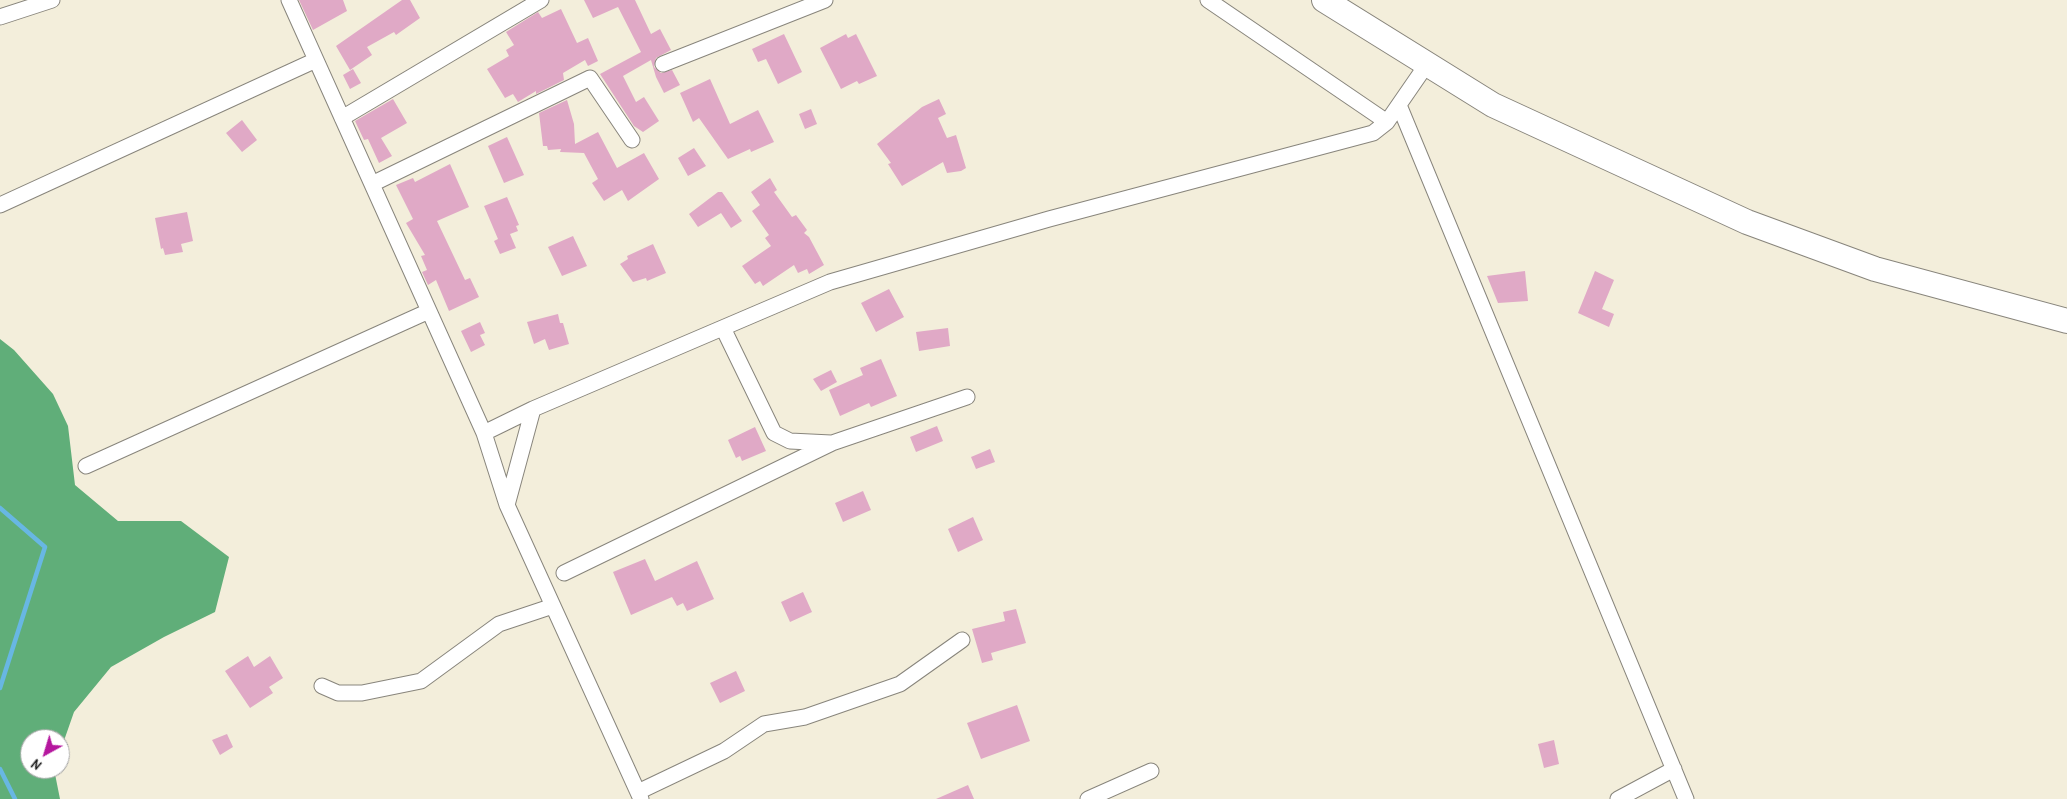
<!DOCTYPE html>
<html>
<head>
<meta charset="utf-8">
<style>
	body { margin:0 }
	#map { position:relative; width:2067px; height:799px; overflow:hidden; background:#f3eedb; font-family:"Patrick Hand",sans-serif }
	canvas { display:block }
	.north { position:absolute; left:20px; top:729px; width:50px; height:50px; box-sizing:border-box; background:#fff; border:1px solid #a4a4a4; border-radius:50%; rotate:219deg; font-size:14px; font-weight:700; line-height:20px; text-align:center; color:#1c1c1c }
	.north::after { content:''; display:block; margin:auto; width:18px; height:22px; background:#b5179e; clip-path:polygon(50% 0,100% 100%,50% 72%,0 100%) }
</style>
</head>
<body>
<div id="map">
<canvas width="2067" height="799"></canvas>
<div class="north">N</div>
</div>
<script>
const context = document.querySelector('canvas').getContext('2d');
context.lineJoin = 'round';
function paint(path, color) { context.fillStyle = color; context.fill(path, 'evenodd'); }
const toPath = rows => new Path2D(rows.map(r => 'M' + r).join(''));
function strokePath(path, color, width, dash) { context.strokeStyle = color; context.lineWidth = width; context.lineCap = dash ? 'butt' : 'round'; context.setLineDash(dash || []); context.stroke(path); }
paint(toPath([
	[0,339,14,350,53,394,68,426,75,485,118,521,181,521,229,557,215,612,164,637,111,667,74,712,60,752,60,739,30,739,30,769,54,769,60,799,0,799]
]), '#60ae79');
strokePath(toPath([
	[0,508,45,547,0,688],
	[0,769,15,799]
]), '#68b7e3', 4.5);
paint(toPath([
	[299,0,343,0,347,11,313,30],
	[402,0,410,0,420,18,396,35,394,32,367,47,372,55,350,70,336,46],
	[584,0,635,0,651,34,660,29,671,50,656,58,654,67,661,73,672,70,680,85,664,93,656,77,651,60,623,76,636,102,644,97,659,121,643,132,634,126,600,74,641,52,618,7,593,18],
	[561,9,577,43,588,38,598,61,588,66,585,60,563,73,564,80,536,94,536,91,518,102,513,94,505,98,487,69,509,56,506,50,514,45,506,32,538,12,542,18],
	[784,34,802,72,778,84,766,59,758,62,752,49],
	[846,34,848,38,856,34,877,76,859,84,857,81,841,89,820,48],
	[353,69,361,83,350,89,343,75],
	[710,79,730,124,758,110,774,142,751,152,750,149,728,159,699,118,693,122,680,93],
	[393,99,407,123,381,138,392,156,379,163,368,139,364,140,355,121],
	[939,99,946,114,938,118,947,138,956,135,966,168,961,171,947,173,943,162,902,186,888,164,891,163,877,144,922,107],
	[567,100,574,124,575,144,598,132,617,168,644,153,659,179,628,201,622,190,604,201,592,183,598,179,584,153,560,152,561,149,548,150,547,146,543,146,539,113],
	[811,109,817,124,805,129,799,114],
	[242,120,257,140,242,152,226,133],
	[507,137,524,175,504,183,488,146],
	[694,148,706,166,688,176,678,158],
	[450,164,469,207,437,221,465,280,470,278,479,297,449,311,436,280,428,285,422,272,427,270,421,256,425,255,406,223,413,219,396,185,413,178,415,182],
	[770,178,777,190,774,192,792,217,796,215,807,230,804,233,809,237,824,265,809,274,807,269,798,273,794,265,763,286,760,281,755,284,742,266,771,246,765,238,769,235,752,211,760,205,751,192],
	[718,192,722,192,742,221,731,228,721,213,698,227,689,214],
	[507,197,519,225,516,226,518,231,510,234,516,248,500,254,494,241,498,239,484,206],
	[187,212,193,241,181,244,183,252,165,255,163,248,161,249,155,218],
	[573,236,587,266,562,276,548,247],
	[653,244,666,273,647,281,646,278,633,282,620,264,628,259,627,256],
	[1525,271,1528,301,1498,303,1487,276],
	[1595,271,1614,280,1602,309,1614,314,1609,327,1578,313],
	[889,289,904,317,876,332,861,303],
	[558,314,560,323,563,323,569,344,549,350,545,339,534,344,527,322],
	[480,322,485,333,480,335,485,345,471,352,461,331],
	[948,328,950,346,919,351,916,332],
	[881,359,897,396,871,407,869,403,840,416,829,390,863,375,860,368],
	[831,370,837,382,821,391,813,379],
	[937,426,943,441,916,452,910,437],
	[755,427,766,451,742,461,740,456,736,458,728,440],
	[990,449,995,462,976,469,971,457],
	[863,491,871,510,843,522,835,503],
	[973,517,983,540,958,552,948,529],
	[645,559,655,581,697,561,714,599,687,611,683,603,677,606,672,597,631,615,613,572],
	[803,592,812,612,790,622,781,602],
	[1016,609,1026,643,991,653,993,660,982,663,972,629,1005,621,1003,612],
	[248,656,254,667,270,656,283,678,269,687,273,693,250,708,225,671],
	[736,671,745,691,720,703,710,683],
	[1017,705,1030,741,981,759,967,723],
	[227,734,233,747,220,755,212,740],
	[1554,740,1559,764,1544,768,1538,744],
	[968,785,974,799,936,799]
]), '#e0a9c6');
const minor = toPath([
	[289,0,484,433,507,505,641,799],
	[1208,0,1387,122],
	[0,17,52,0],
	[663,64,825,0],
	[1399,105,1686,799],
	[342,118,541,0],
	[372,184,590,78,632,140],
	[0,205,316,60],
	[723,328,774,433,790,441,831,443],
	[484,433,533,409,830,282,1049,219,1373,133,1387,122,1427,64],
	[86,466,429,311],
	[507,505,533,409],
	[564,573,832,443,967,397],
	[322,686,338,693,362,693,421,681,499,624,553,606],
	[638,792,724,751,764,724,805,717,900,684,962,640],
	[1088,799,1151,771],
	[1618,799,1674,769]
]);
const primary = toPath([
	[1324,0,1493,105,1747,222,1875,269,2067,321]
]);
strokePath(minor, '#88857c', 17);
strokePath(primary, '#88857c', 26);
strokePath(minor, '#fff', 15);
strokePath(primary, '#fff', 24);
</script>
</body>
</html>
